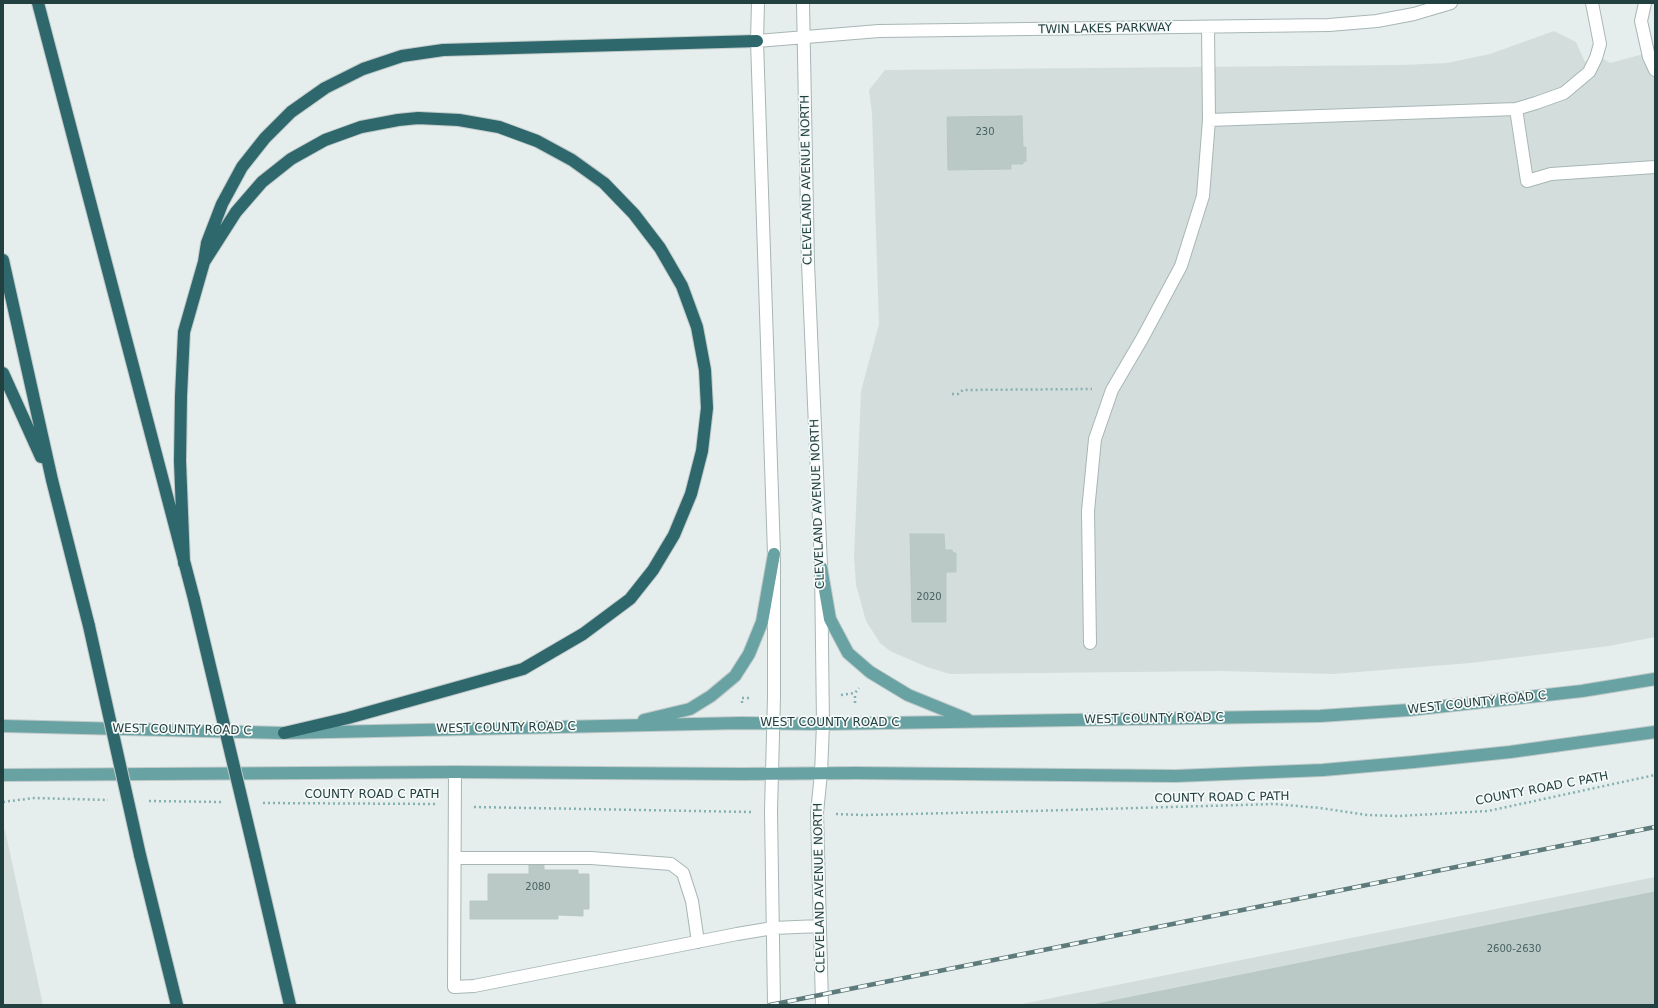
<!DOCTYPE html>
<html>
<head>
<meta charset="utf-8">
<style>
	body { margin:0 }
	#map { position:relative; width:1658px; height:1008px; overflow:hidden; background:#e5eeec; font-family:"DejaVu Sans",sans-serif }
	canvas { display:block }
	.frame { position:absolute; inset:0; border:4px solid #234040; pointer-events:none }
</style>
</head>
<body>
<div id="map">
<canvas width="1658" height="1008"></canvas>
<div class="frame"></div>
</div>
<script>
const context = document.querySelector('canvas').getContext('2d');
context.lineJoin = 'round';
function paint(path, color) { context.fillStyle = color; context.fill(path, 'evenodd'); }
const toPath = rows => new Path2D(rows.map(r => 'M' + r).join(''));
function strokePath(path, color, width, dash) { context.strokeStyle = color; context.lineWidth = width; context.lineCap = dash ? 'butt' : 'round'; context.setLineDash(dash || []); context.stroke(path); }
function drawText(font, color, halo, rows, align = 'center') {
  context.font = font + ' "DejaVu Sans",sans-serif'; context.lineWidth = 3.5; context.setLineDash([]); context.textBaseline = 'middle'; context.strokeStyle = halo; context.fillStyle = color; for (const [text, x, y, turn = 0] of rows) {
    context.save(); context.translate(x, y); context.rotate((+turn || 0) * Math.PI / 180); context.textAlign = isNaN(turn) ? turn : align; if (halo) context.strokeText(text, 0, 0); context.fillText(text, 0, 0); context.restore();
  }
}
paint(toPath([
	[1554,31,1576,42,1585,62,1599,56,1610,63,1655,51,1655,637,1609,646,1471,663,1333,674,1221,671,950,674,927,667,890,651,880,643,866,621,856,585,854,557,861,391,879,324,872,114,869,90,885,70,1401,65,1447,63,1490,54],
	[3,830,5,830,43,1005,3,1005],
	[1655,877,1655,1005,1017,1005]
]), '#d3dedc');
const building = toPath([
	[1022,116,1023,147,1026,147,1026,162,1023,161,1023,164,1011,164,1011,169,948,170,947,117,1022,116],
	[910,534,944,534,945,550,952,550,953,553,956,553,956,572,946,572,946,622,912,622,910,534],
	[529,865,544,865,544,870,578,870,578,874,589,874,589,909,583,909,583,916,558,915,558,919,470,919,470,901,488,901,488,874,529,874,529,865],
	[1655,892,1655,1005,1092,1005,1655,892]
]);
paint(building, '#bac9c6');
strokePath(building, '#b7c8c5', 1);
const minor = toPath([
	[758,3,757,41,774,554,774,697,771,811,774,1005],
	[803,3,808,263,821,567,823,724,821,773,817,813,822,1005],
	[1645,3,1641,21,1649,57,1655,70],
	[757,41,879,31,1329,25,1377,21,1414,14,1451,3],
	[1516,109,1527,181,1551,174,1655,167],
	[1209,120,1516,109,1536,103,1564,93,1589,72,1596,58,1600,44,1592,3],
	[1090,643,1088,511,1095,439,1112,390,1143,337,1181,266,1203,196,1209,120,1208,28],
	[455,772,454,987,474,986,737,934,773,928,820,926],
	[455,858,591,858,671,864,683,873,692,901,698,942]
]);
const major = toPath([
	[821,567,830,619,848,653,870,672,908,695,967,719],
	[644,720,690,709,711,696,735,676,749,654,762,622,774,554],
	[3,726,284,733,741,723,823,724,1320,716,1409,710,1501,700,1582,691,1655,679],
	[3,775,455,772,742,774,855,773,1176,776,1323,770,1414,762,1510,752,1655,732]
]);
const highway = toPath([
	[38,3,194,599],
	[3,260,52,480,89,626],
	[204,262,236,212,262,182,291,159,325,140,361,127,398,120,418,118,459,120,499,127,537,141,572,160,604,183,634,214,660,248,682,286,697,327,705,370,707,408,702,451,691,494,674,535,653,570,630,599,583,634,523,669,348,718,284,733],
	[3,373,41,457],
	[184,563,180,461,181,396,184,332,204,262,207,243,222,204,242,167,265,138,291,112,325,88,363,69,402,56,443,50,757,41],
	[140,855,177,1005],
	[255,855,290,1005]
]);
strokePath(minor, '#a7b6b5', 14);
strokePath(major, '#c1caca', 14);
strokePath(highway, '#c1caca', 14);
strokePath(toPath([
	[952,394,958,394,963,390,1092,389],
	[841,695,855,693,859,688],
	[742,703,742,698,752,698],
	[855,703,855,693],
	[149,801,222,802],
	[3,802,34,798,108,800],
	[263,803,436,804],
	[474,807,751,812],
	[836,814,863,815,997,812,1275,804,1320,808,1367,815,1399,816,1488,811,1655,775]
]), '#85b1b0', 2.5, [2, 3]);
strokePath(minor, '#fff', 12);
strokePath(major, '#69a2a3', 12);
strokePath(highway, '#2f686c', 12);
const rail = toPath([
	[770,1005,1655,827]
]);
strokePath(rail, '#5e7b7b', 4.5);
strokePath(rail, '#f5faf9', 3, [9]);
const highwayBridge = toPath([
	[194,599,255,855],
	[89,626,140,855]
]);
strokePath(highwayBridge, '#c1caca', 14, []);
strokePath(highwayBridge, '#2f686c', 12);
drawText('10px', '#496262', null, [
	["230",985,132],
	["2020",929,597],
	["2080",538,887],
	["2600-2630",1514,949]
]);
drawText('12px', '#234040', '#f5faf9', [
	["TWIN LAKES PARKWAY",1105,29,-1],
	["CLEVELAND AVENUE NORTH",807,180,-91],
	["CLEVELAND AVENUE NORTH",818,504,-92],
	["WEST COUNTY ROAD C",1477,703,-6],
	["WEST COUNTY ROAD C",1154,719,-1],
	["WEST COUNTY ROAD C",830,723],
	["WEST COUNTY ROAD C",506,728,-1],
	["WEST COUNTY ROAD C",182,730,1],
	["COUNTY ROAD C PATH",1542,789,-11],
	["COUNTY ROAD C PATH",372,795],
	["COUNTY ROAD C PATH",1222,798,-1],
	["CLEVELAND AVENUE NORTH",820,888,-91]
]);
</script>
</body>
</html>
